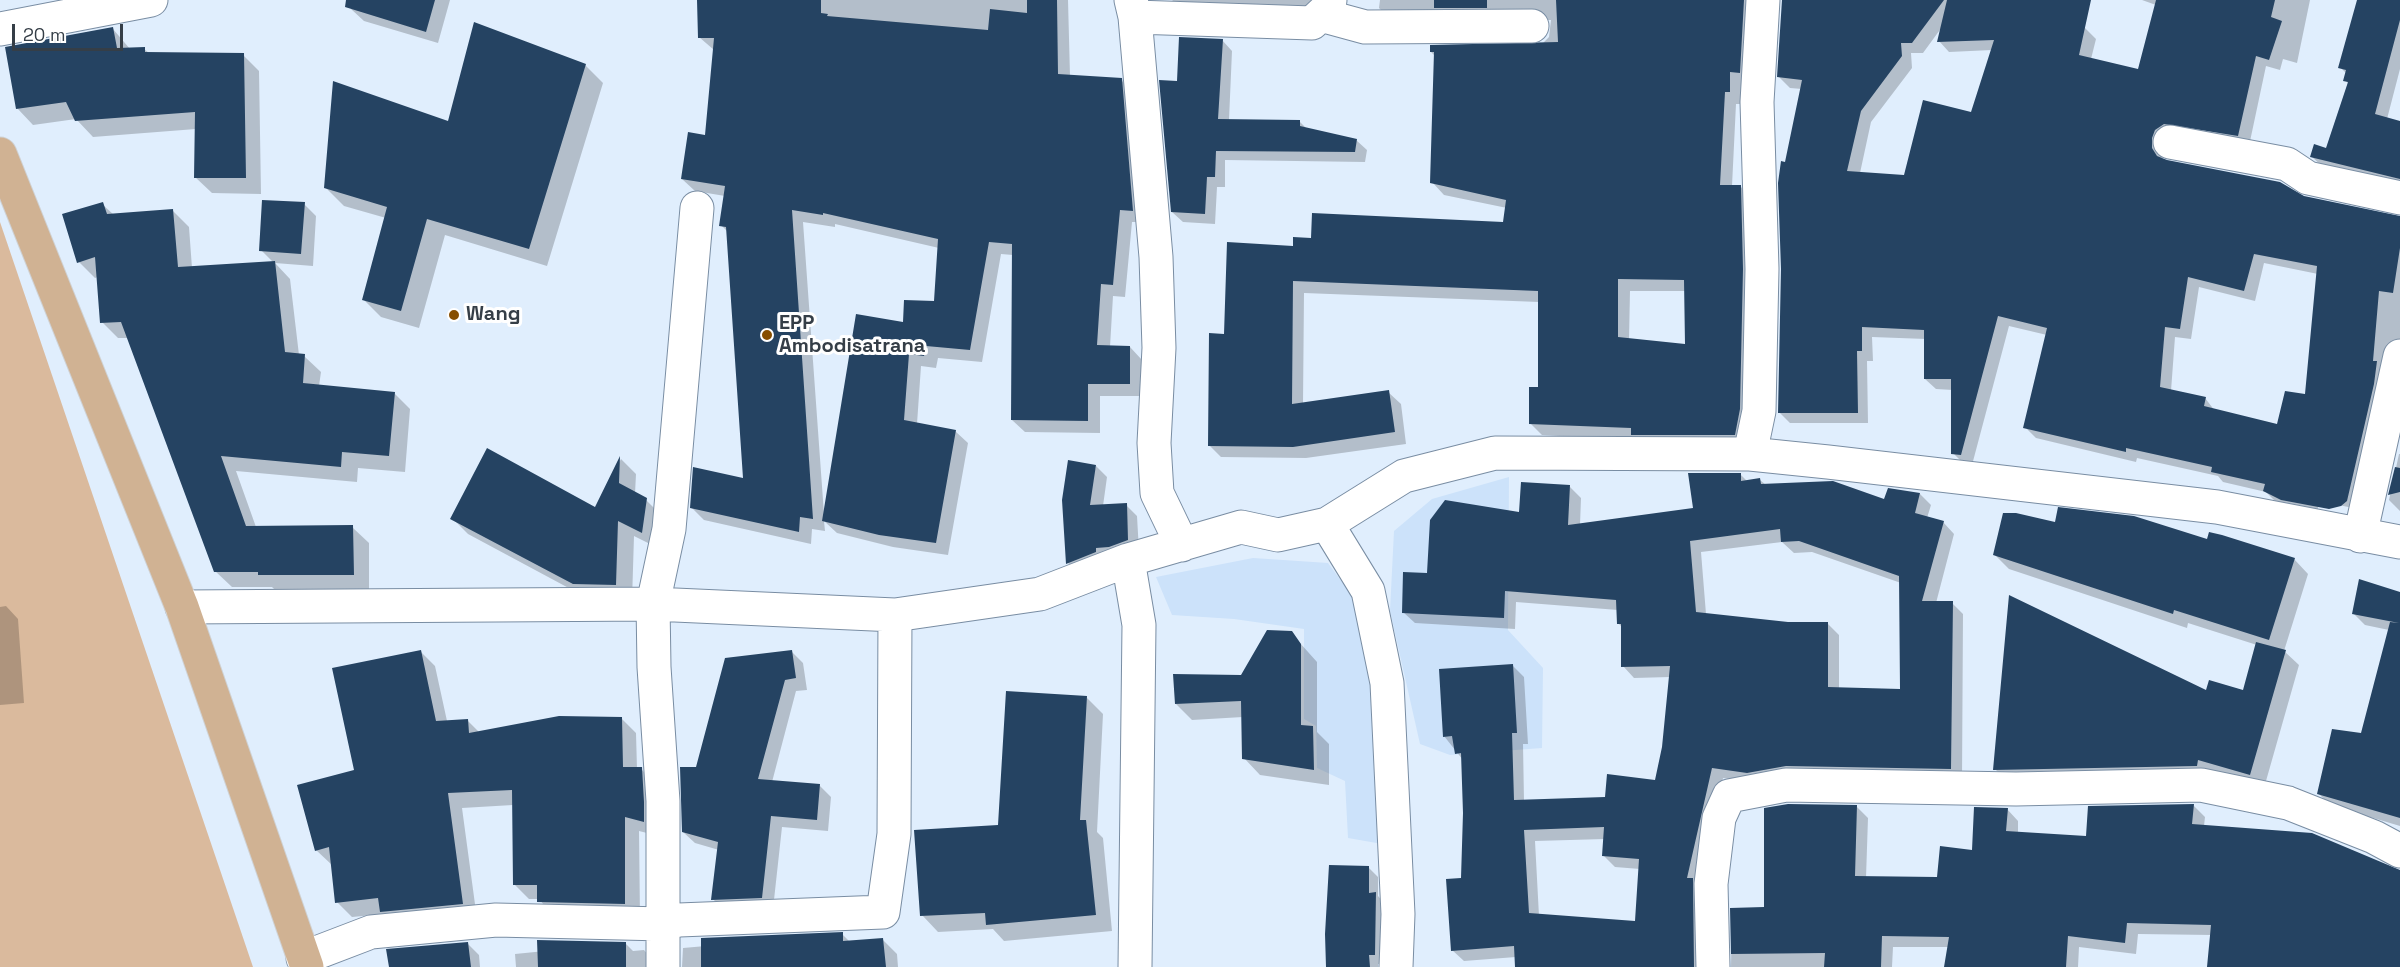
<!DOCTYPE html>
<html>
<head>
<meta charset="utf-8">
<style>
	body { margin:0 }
	#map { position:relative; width:2400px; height:967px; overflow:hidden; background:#e0eefd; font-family:"Space Grotesk",sans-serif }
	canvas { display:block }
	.scale { position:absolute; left:12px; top:24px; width:111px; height:27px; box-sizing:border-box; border:3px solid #353e47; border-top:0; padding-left:8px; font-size:18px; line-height:21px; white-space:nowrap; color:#353e47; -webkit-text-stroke:4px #fff; paint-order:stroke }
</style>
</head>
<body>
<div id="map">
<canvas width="2400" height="967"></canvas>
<div class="scale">20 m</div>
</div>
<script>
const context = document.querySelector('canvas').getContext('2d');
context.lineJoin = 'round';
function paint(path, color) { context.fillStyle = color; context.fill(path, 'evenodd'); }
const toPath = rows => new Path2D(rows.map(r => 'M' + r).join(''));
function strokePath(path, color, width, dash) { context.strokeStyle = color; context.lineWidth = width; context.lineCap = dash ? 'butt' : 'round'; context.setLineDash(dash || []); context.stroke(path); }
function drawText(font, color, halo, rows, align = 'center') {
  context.font = font + ' "Space Grotesk",sans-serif'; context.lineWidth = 6; context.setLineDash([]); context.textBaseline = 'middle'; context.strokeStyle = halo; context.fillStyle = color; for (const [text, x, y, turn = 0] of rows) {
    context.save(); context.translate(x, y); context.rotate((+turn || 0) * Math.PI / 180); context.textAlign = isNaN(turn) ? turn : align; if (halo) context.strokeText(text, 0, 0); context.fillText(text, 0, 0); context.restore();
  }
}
paint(toPath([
	[1509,477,1508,630,1543,668,1542,748,1450,755,1420,744,1390,611,1394,531,1432,499],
	[1253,558,1328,563,1365,613,1388,845,1348,838,1345,781,1317,768,1316,726,1304,719,1304,629,1234,619,1172,615,1156,577]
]), '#cce2fa');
paint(toPath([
	[0,222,253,967,0,967]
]), '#daba9d');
paint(toPath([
	[354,0,450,0,438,43,364,21,351,9],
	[698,0,1068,0,1070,76,1121,80,1133,92,1145,222,1132,222,1125,297,1113,296,1110,347,1130,347,1142,360,1142,396,1100,396,1100,433,1025,432,1012,420,1013,255,1001,254,982,362,938,358,936,368,921,366,917,424,955,431,968,443,948,555,893,547,837,533,824,521,825,531,812,529,811,544,704,520,691,507,745,480,728,232,721,225,725,196,695,191,682,179,706,136,714,50,699,37],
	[803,222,835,227,835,224,939,248,935,302,905,323,824,514],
	[1172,0,1318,0,1316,20,1179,7],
	[1380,0,1750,0,1750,84,1741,83,1741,104,1736,104,1732,186,1740,186,1752,198,1747,447,1542,435,1530,423,1539,388,1539,302,1304,293,1303,404,1388,392,1401,404,1406,444,1306,458,1221,457,1209,445,1225,335,1294,247,1313,240,1504,224,1507,208,1444,195,1432,182,1435,56,1431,52,1543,43,1549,37,1551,20,1391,20,1379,8],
	[1630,291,1686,291,1686,346,1629,340],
	[1787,0,2066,0,2062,23,2085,28,2096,39,2091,59,2139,71,2156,5,2142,0,2310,0,2297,63,2283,59,2280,70,2266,66,2249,146,2162,151,2162,160,2303,198,2400,218,2400,344,2358,509,2319,501,2317,515,2276,502,2266,492,2223,482,2218,476,2137,458,2136,462,2036,438,2025,427,2047,335,2009,326,1972,465,1964,464,1953,453,1953,390,1936,389,1925,379,1926,339,1872,337,1873,361,1867,361,1868,423,1790,423,1779,412,1787,163,1802,89,1790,88,1779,77],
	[1942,27,1939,41,1949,52,1992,50,1972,114,1905,177,1860,173,1871,122,1912,68,1911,53,1923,53],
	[2264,263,2318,274,2307,396,2279,426,2215,411,2205,398,2171,391,2175,337,2191,339,2199,287,2255,301],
	[2358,0,2400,0,2400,69,2387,119,2400,123,2400,188,2323,167,2312,157,2327,150,2349,84,2345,80,2347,74,2340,67],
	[113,29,130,49,144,49,149,53,243,55,259,71,261,194,212,193,195,177,196,129,93,137,76,119,33,125,17,108],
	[1222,40,1232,51,1229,120,1299,121,1307,129,1356,140,1367,150,1365,162,1225,160,1225,187,1217,187,1215,224,1183,222,1172,212,1178,83],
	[585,65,603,83,547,266,445,235,419,328,381,317,364,300,386,218,344,206,326,188,449,123],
	[102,204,114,215,173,211,189,227,192,268,273,262,261,250,304,204,316,216,313,266,275,263,290,279,299,355,304,356,321,372,319,386,394,393,410,409,405,472,358,468,357,482,236,471,256,527,352,527,369,543,369,590,276,591,272,587,232,587,215,571,129,338,118,338,102,322,98,277,95,278,79,262],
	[2399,454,2400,454,2400,511,2389,500],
	[621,459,636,474,635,494,646,500,662,516,658,548,634,536,632,601,591,600,468,534,452,518,595,509],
	[1096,466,1107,477,1103,506,1126,505,1137,516,1139,551,1079,574,1068,563],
	[1740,474,1747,481,1760,480,1766,485,1886,501,1920,494,1931,505,1927,518,1943,522,1954,534,1936,603,1952,603,1963,614,1962,780,1759,784,1723,778,1699,886,1705,967,1517,967,1516,957,1464,961,1452,950,1462,879,1465,813,1463,760,1444,736,1513,666,1524,677,1528,744,1523,744,1524,801,1606,799,1656,782,1664,747,1670,677,1634,678,1623,666,1623,628,1618,623,1618,610,1516,602,1515,629,1415,623,1403,612,1428,575,1521,514,1570,487,1581,498,1580,525,1695,510],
	[1782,542,1794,553,1812,552,1901,583,1901,691,1839,689,1839,635,1828,624,1788,623,1706,614,1701,552],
	[1605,839,1603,855,1615,867,1640,869,1636,923,1539,916,1535,841],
	[2056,524,2208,540,2294,559,2308,574,2284,651,2299,665,2264,788,2009,783,1995,769,2207,692,2244,692,2257,645,2188,623,2187,628,2009,569,1995,555],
	[2400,594,2400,826,2330,805,2319,794,2362,735,2389,630,2365,625,2354,614],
	[6,606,18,619,24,703,0,705,0,607],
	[1291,633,1317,662,1317,732,1329,744,1329,785,1260,775,1244,758,1243,717,1192,720,1176,704,1242,677],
	[420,651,435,666,447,721,467,720,479,732,621,718,636,733,637,769,641,769,656,784,659,836,639,831,640,919,554,917,539,899,529,899,514,884,513,805,462,808,477,919,396,927,384,914,352,917,337,902,332,865,316,850],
	[791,651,803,663,807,690,796,691,772,782,819,785,831,797,828,831,782,827,773,909,724,911,713,899,719,850,695,843,683,832,697,769],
	[1086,697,1103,714,1097,832,1103,838,1112,931,1004,941,993,929,938,932,922,915,1000,826],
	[2193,805,2205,817,2204,826,2312,834,2400,871,2400,967,2208,967,2212,935,2138,934,2136,954,2079,947,2078,967,1946,967,1949,947,1893,947,1892,967,1731,967,1732,909,1766,908,1856,806,1868,818,1866,878,1938,879,1973,851,2007,809,2018,821,2018,833,2087,838],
	[1368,867,1378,877,1378,896,1385,904,1384,964,1378,964,1378,967,1327,967],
	[842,934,850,942,882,939,897,954,898,967,682,967,683,948],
	[467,943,479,955,480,967,391,967],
	[625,943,633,951,644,950,658,967,516,967,515,954]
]), '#0003');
paint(toPath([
	[346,0,435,0,426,32,345,7],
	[697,0,821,0,821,13,828,14,827,16,988,30,990,9,1027,13,1027,0,1057,0,1058,74,1122,78,1133,211,1120,210,1113,285,1101,284,1097,345,1130,346,1130,384,1088,384,1088,421,1011,420,1012,244,989,242,970,350,926,346,924,356,909,354,904,420,956,430,936,543,879,535,822,521,856,314,903,322,904,300,934,301,938,239,823,213,823,215,792,210,813,519,800,517,799,532,690,508,693,467,743,478,726,227,719,226,725,186,681,179,688,132,705,135,714,38,698,38],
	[1434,0,1487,0,1487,8,1434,8],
	[1556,0,1744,0,1740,73,1730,72,1730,92,1725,92,1720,185,1741,185,1743,269,1740,409,1735,435,1631,435,1631,428,1529,424,1529,387,1538,387,1538,291,1293,281,1292,404,1389,390,1395,432,1293,447,1208,446,1209,333,1224,334,1227,242,1293,246,1293,237,1311,238,1312,213,1503,222,1506,200,1430,183,1434,52,1430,52,1430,45,1558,42],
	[1618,279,1684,280,1685,344,1618,337],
	[1782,0,1944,0,1912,43,1901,43,1902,56,1861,111,1847,171,1904,175,1923,100,1971,112,1994,40,1937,42,1947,0,2091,0,2079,55,2138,69,2156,0,2275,0,2271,17,2282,21,2269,60,2256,56,2238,136,2164,124,2155,130,2152,138,2152,148,2157,156,2167,160,2280,182,2304,196,2400,216,2400,248,2393,293,2379,291,2373,361,2377,361,2374,384,2347,501,2341,506,2329,509,2281,500,2263,491,2265,484,2211,472,2212,467,2126,448,2126,452,2023,428,2047,328,1998,316,1961,455,1951,454,1951,379,1924,379,1924,330,1862,327,1862,351,1857,351,1858,413,1778,413,1781,269,1778,183,1781,161,1785,162,1802,80,1777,77],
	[2254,254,2317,266,2305,394,2285,391,2277,424,2204,406,2206,397,2160,387,2165,327,2180,329,2188,277,2244,291],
	[2357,0,2400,0,2400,20,2375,114,2400,121,2400,179,2310,157,2314,144,2326,148,2348,82,2343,81,2346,70,2338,68],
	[474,22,586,64,529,249,427,219,401,311,362,300,387,207,324,188,333,81,448,121],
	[113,27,117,48,145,47,145,52,244,53,246,178,194,178,195,112,75,121,66,102,16,109,5,47],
	[1179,37,1223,39,1218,119,1300,120,1300,126,1357,139,1355,152,1216,151,1215,177,1207,177,1205,214,1171,212,1159,80,1177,81],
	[262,200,305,202,301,254,259,251],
	[103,202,107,214,173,209,178,267,275,261,285,352,305,354,303,383,395,392,389,456,342,452,341,467,221,456,246,526,353,525,354,575,258,575,258,572,214,572,121,322,100,323,95,257,77,263,62,214],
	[487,448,595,507,620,456,619,483,647,498,642,533,618,521,616,585,573,584,450,519],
	[1068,460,1096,465,1090,505,1127,503,1128,540,1109,547,1096,548,1096,552,1066,564,1062,500],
	[2395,467,2400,468,2400,492,2388,495],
	[1688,473,1741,473,1741,481,1760,478,1761,484,1833,481,1884,499,1888,488,1920,493,1915,513,1944,521,1922,601,1953,601,1951,769,1786,766,1747,773,1712,768,1687,878,1693,878,1694,967,1515,967,1514,946,1451,951,1446,879,1461,878,1463,813,1461,753,1455,754,1452,736,1443,737,1439,669,1513,664,1517,733,1512,733,1514,800,1605,797,1607,774,1655,780,1662,747,1670,666,1621,667,1621,624,1617,624,1616,600,1505,591,1504,618,1402,613,1403,572,1427,573,1430,520,1445,500,1519,512,1521,482,1570,485,1568,525,1693,508],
	[1780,529,1781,542,1799,541,1899,576,1900,689,1828,687,1828,622,1788,622,1696,612,1690,541],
	[1604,827,1602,856,1639,859,1635,921,1529,913,1524,830],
	[2058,507,2134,516,2207,539,2209,532,2222,535,2295,558,2269,640,2174,610,2173,614,1993,555,2003,513,2016,513,2055,522],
	[2359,579,2400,592,2400,818,2317,794,2332,729,2361,733,2390,622,2399,623,2352,614],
	[2009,595,2206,690,2209,680,2243,690,2256,642,2286,650,2250,775,2198,760,2197,766,1993,770],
	[1267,630,1292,631,1301,644,1301,725,1313,726,1314,770,1242,759,1241,701,1175,704,1173,674,1241,675],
	[421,650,436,721,468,719,469,733,559,716,622,717,623,767,642,767,644,802,644,822,625,817,625,904,537,902,537,885,513,885,512,790,448,793,463,904,380,912,378,898,335,903,329,847,315,851,297,785,354,770,332,668],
	[792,650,796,678,785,680,758,779,820,784,817,820,771,816,762,898,711,900,718,842,682,832,680,767,696,767,725,658],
	[1006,691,1087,696,1080,820,1086,820,1096,915,986,925,985,913,920,916,914,830,998,825],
	[1788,804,1857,805,1855,876,1937,877,1940,846,1972,850,1974,807,2008,808,2006,831,2086,836,2088,806,2194,804,2192,824,2312,833,2400,870,2400,967,2207,967,2211,925,2127,923,2125,943,2068,936,2066,967,1944,967,1949,937,1882,936,1881,967,1824,967,1825,953,1731,954,1730,908,1764,907,1764,808],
	[1329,865,1369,866,1369,893,1376,892,1375,955,1369,955,1370,967,1326,967,1325,934],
	[843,932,843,941,883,938,886,967,701,967,701,938],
	[537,940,626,942,626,967,538,967],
	[468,942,471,967,389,967,386,949]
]), '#254362');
const minor = toPath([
	[1131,0,1135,17,1156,257,1159,348,1154,443,1157,493,1182,545],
	[1321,15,1365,27,1532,26],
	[1135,17,1312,23,1329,7,1330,0],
	[0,29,151,0],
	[2170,142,2287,164,2308,178,2400,198],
	[1750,454,1759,411,1762,269,1757,102,1763,0],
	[1327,524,1368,591,1387,683,1398,914,1396,967],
	[2360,536,2400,356],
	[1128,560,1139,625,1135,967],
	[182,607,653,604,895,615,1040,594,1128,560,1241,527,1278,535,1327,524,1404,476,1495,453,1750,454,1828,462,2217,507,2400,542],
	[303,958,371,932,496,920,663,924,679,920,883,912,894,834,895,615],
	[663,967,663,801,654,667,653,604,669,529,697,208],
	[1713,967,1711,884,1719,818,1729,796,1786,785,2016,789,2201,785,2288,803,2374,837,2400,851]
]);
const major = toPath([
	[0,154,182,607,307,967]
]);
strokePath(minor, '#798da3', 35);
strokePath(major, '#cfd1d3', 35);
strokePath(minor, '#fff', 33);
strokePath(major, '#d0b293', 33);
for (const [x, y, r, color] of [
	[454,315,6,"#864e00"],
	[767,335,6,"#864e00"]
]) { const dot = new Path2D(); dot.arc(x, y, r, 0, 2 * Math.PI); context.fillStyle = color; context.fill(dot); strokePath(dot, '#fff', 2); }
drawText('bold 20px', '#353e47', '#fff', [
	["Wang",466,315],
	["EPP",779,324],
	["Ambodisatrana",779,347]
], 'left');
</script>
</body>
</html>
